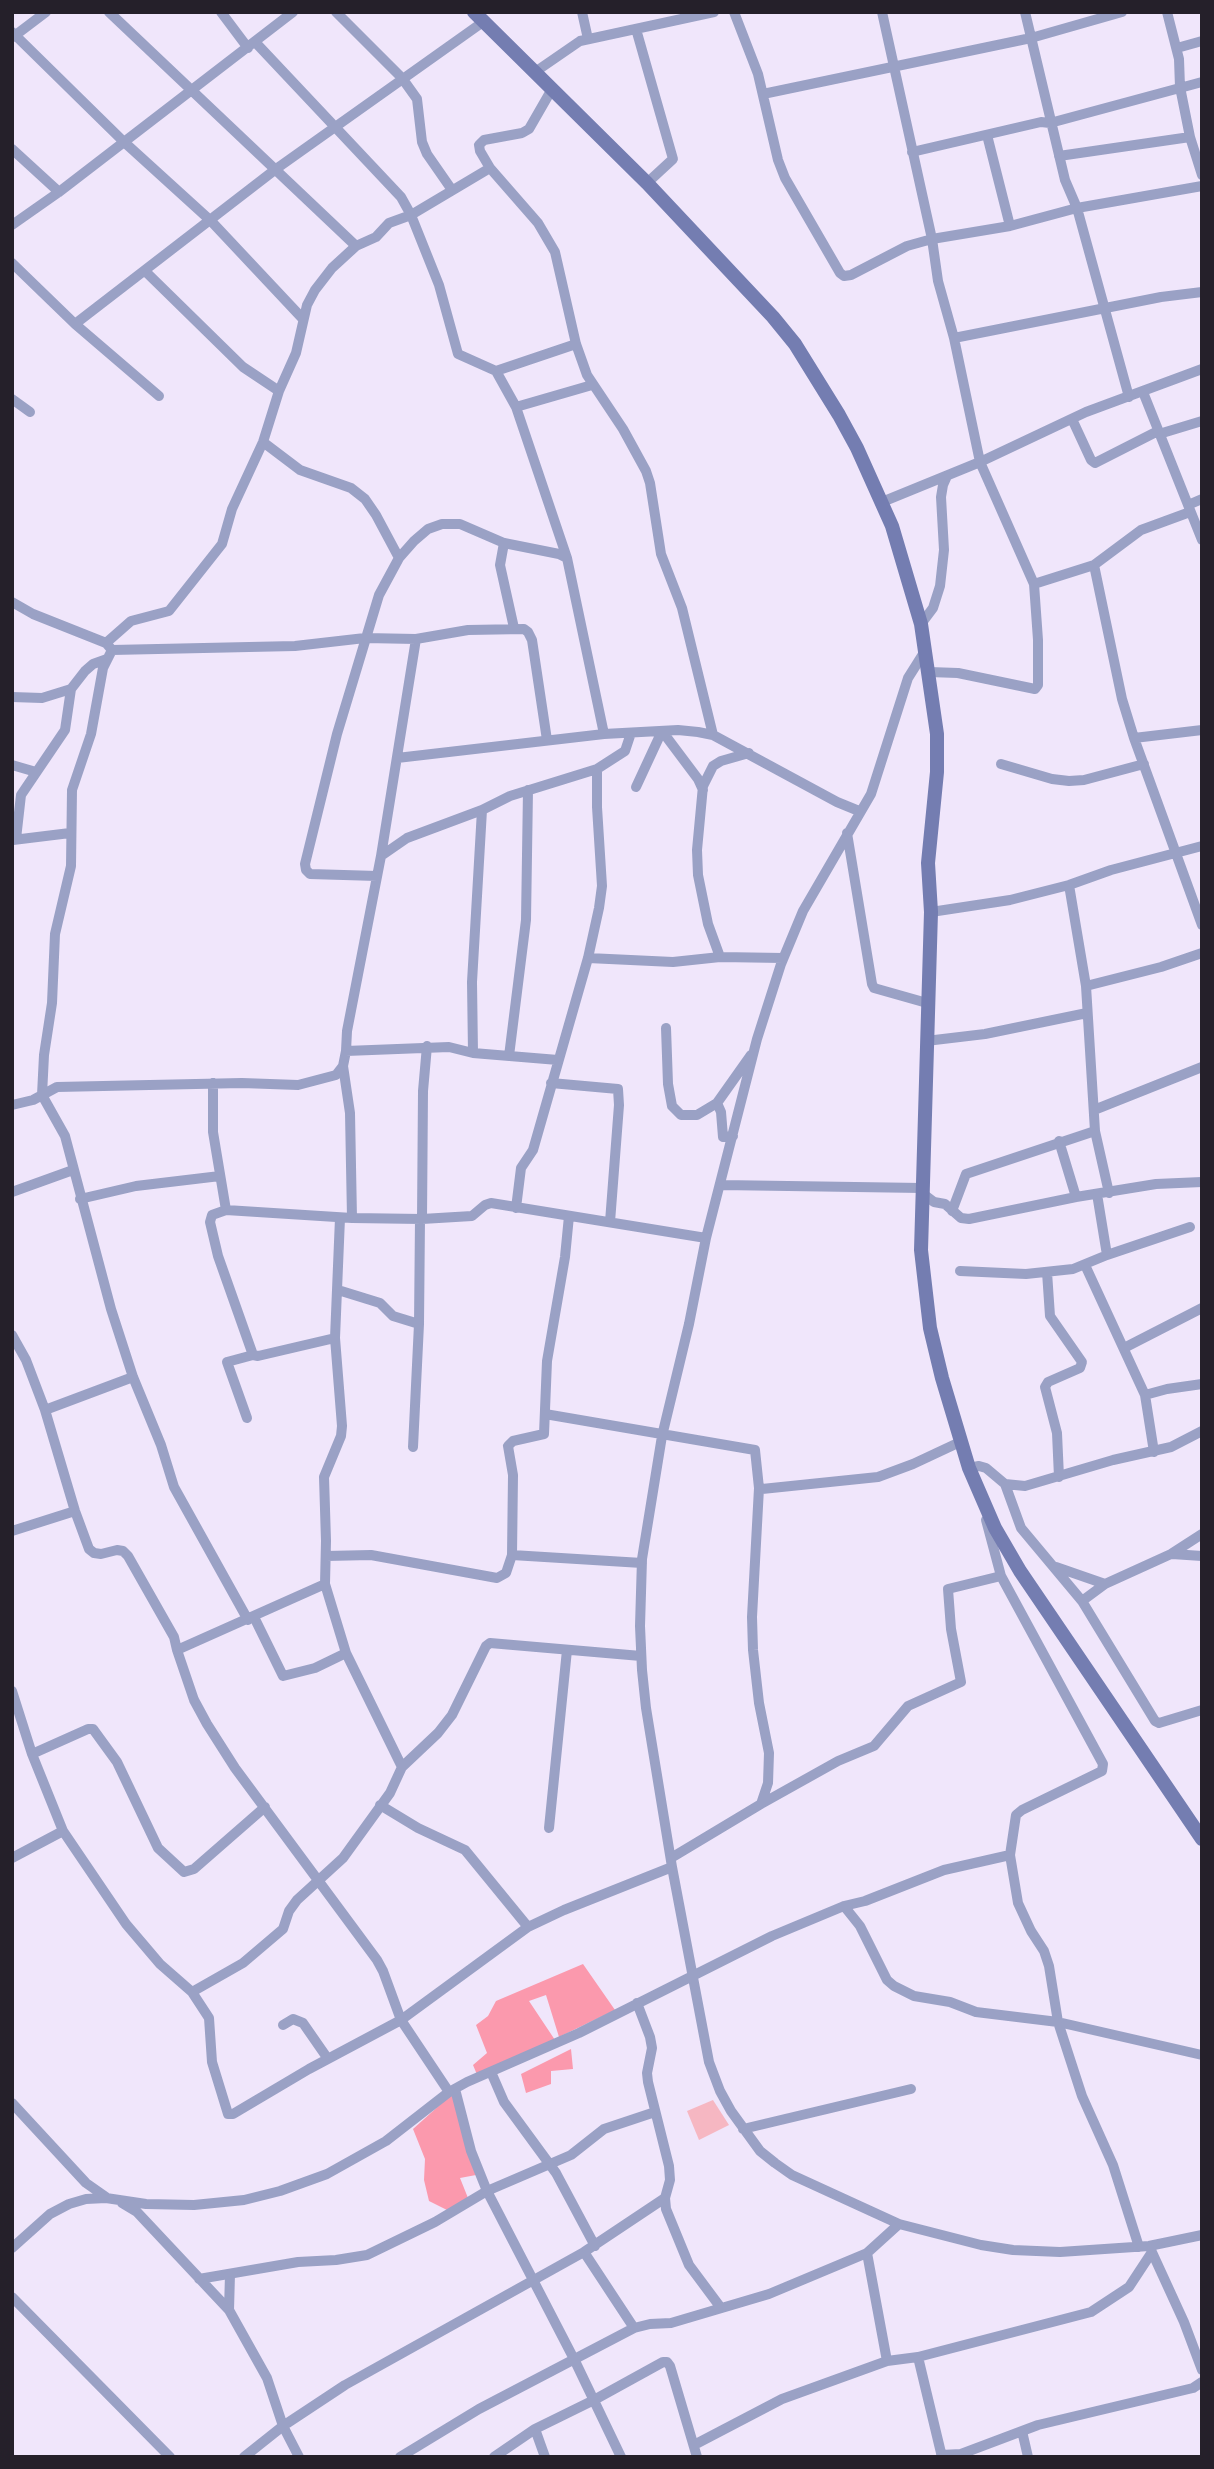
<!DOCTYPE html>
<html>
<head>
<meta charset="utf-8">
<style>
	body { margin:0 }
	#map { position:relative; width:1214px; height:2469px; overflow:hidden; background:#f0e6fb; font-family:"IBM Plex Serif",serif }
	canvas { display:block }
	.frame { position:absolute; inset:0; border:14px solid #25202a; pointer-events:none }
</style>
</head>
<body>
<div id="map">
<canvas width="1214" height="2469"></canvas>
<div class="frame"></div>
</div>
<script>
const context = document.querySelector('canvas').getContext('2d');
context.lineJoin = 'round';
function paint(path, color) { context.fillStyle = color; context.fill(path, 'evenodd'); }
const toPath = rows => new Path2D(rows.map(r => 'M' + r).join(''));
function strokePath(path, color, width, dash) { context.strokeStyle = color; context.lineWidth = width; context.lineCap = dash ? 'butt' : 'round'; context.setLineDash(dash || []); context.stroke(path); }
paint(toPath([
	[713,2100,729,2125,699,2140,687,2111]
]), '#f6b7c2');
paint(toPath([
	[583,1964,615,2010,559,2037,546,1995,529,2001,555,2040,478,2077,473,2065,487,2053,476,2025,488,2016,496,2001],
	[571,2049,573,2069,551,2071,551,2084,526,2093,521,2074],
	[452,2094,476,2175,460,2178,468,2198,449,2211,429,2201,424,2180,425,2159,413,2129]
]), '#fb99ad');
strokePath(toPath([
	[109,12,356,246],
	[221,12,248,48],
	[336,12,402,78,417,99,422,142,427,154,452,190],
	[582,12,588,39],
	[734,12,758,74,778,160,785,178,840,273,844,276,851,275,907,246,932,239,1010,226,1077,208,1202,186],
	[882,12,932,239,938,281,954,338,980,462,1034,584,1038,640,1038,685,1035,689,958,673,929,672],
	[1025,12,1065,180,1077,208,1129,397],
	[1167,12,1179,59,1180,87,1190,137,1202,175],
	[636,29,673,159,647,183],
	[12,32,123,141,211,221,303,319],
	[13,37,46,12],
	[256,43,401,197,411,215,439,285,458,354,496,371,516,407,567,558],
	[1177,48,1202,41],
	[535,72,580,41,714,12],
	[552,89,529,129,522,133,484,140,479,145,480,151,490,168,538,223,555,252,576,344,587,375,623,429,646,471,650,483,661,554,682,608,713,735],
	[763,94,1031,38,1122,12],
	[987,135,1010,226],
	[12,149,59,192],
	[912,152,1041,122,1050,123,1202,82],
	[1059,156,1190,137],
	[12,225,59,192,293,12],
	[12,263,75,324,159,396],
	[145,271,243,367,279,391],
	[75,324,276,169,483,22],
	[954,338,1161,297,1202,292],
	[496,371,576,344],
	[1143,392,1202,540],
	[12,399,30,412],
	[516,407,592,385],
	[1072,419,1091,460,1095,463,1158,431],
	[1159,434,1202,421],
	[263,442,300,470,351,488,365,499,376,515,399,558],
	[882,502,980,462,1086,412,1202,369],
	[1188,505,1202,499],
	[504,543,500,565,514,628],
	[1094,565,1122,699,1134,738,1202,925],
	[1034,584,1094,565,1141,530,1190,512],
	[12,602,33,614,106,643,112,650,295,646,365,638,416,639,468,630,524,629,528,632,532,640,547,740],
	[921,624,933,608,940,586,944,550,941,497,943,485,947,476],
	[106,643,131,621,169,611,222,544,232,509,263,442,279,391,296,353,307,305,315,290,332,268,356,246,376,237,389,223,411,215,490,168],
	[112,650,103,668,91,734,72,790,71,866,55,934,52,1003,44,1055,42,1095,65,1136,111,1309,133,1377,161,1445,174,1487,248,1620],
	[925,651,908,678,871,794,803,911,781,964,757,1039,706,1238,689,1324,662,1436,642,1559,640,1626,642,1670,646,1708,672,1867,709,2062,720,2091,731,2111,760,2151,775,2163,792,2175,899,2224,981,2245,1013,2250,1060,2252,1149,2246,1202,2235],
	[12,697,42,698,71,689],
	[1134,738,1202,730],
	[397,758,604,734,678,730,698,732,713,735,837,802,859,811],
	[1001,764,1052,779,1069,781,1084,780,1144,764],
	[12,765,36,772],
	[636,787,662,731,698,779,703,790],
	[847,833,872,984,874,988,927,1003],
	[16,839,21,795,65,730,71,689,85,671,93,664,107,659],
	[13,840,70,833],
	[381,856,407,838,482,810,510,796,597,769,625,751,631,733],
	[377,876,310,874,306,870,305,864,337,734,379,595,399,558,414,541,428,529,442,524,460,524,504,543,559,554,567,558,604,734],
	[1069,885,1086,986,1095,1131,1109,1193],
	[931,912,1010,900,1069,885,1111,870,1202,846],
	[720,957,708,924,698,875,697,850,703,786,713,766,721,761,749,753],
	[588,958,673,962,720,957,783,958],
	[1086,986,1161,967,1202,953],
	[666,1028,668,1084,672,1106,681,1115,697,1115,717,1103,751,1055],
	[926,1041,985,1034,1087,1013],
	[346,1051,449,1047,473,1053,558,1060],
	[473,1053,472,982,482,810],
	[509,1056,526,920,528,790],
	[343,1066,350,1113,352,1218],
	[213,1083,213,1132,226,1210],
	[551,1083,618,1089,619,1105,610,1222],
	[717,1103,721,1112,723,1137,733,1136],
	[12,1105,33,1100,57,1087,242,1083,298,1085,336,1075,343,1066,346,1051,347,1031,381,856,416,639],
	[1094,1110,1202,1067],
	[1059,1141,1076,1197],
	[721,1185,922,1188],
	[12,1192,73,1170],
	[922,1193,934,1202,945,1204,961,1218,969,1219,1076,1197,1156,1184,1202,1182],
	[1097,1194,1107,1255],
	[80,1199,136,1186,220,1176],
	[516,1208,521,1168,533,1150,588,958,599,908,602,886,597,807,597,769],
	[952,1211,966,1174,1095,1131],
	[340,1218,335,1338,342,1426,341,1436,324,1477,326,1541,325,1584,346,1653,402,1767],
	[422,1219,423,1091,427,1046],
	[1085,1265,1145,1395,1154,1452],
	[960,1271,1026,1274,1073,1269,1107,1255,1190,1227],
	[1047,1272,1050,1316,1082,1362,1080,1368,1048,1382,1045,1387,1057,1433,1059,1477],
	[338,1290,380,1303,393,1316,419,1324,413,1447],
	[419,1324,420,1219],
	[12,1335,26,1360,45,1410,75,1511,89,1549,94,1553,101,1554,117,1550,123,1551,128,1556,174,1637,177,1650,194,1700,207,1724,235,1768,377,1960,383,1971,401,2020,449,2092],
	[335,1338,258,1356,253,1355,218,1256,210,1222,212,1215,226,1210,352,1218,422,1219,472,1216,485,1205,491,1203,706,1238],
	[1124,1348,1202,1308],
	[1145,1395,1167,1389,1202,1384],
	[45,1410,133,1377],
	[545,1414,755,1450,759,1488,762,1489,878,1477,913,1464,960,1442],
	[247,1418,227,1362,253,1355],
	[969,1468,979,1466,986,1468,1005,1484,1025,1486,1113,1460,1171,1447,1202,1431],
	[1005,1484,1021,1528,1082,1601,1155,1721,1159,1723,1202,1710],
	[759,1488,752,1617,753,1650,759,1703,769,1753,768,1783,761,1804],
	[986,1520,1001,1576,1103,1764,1102,1771,1022,1810,1016,1815,1010,1855,1018,1903,1031,1931,1044,1951,1049,1966,1058,2022,1082,2096,1113,2165,1139,2247],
	[12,1531,75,1511],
	[1172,1554,1202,1556],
	[512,1555,642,1563],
	[326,1556,371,1555,497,1578,506,1573,512,1555,513,1475,508,1446,513,1441,544,1434,547,1361,565,1257,569,1216],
	[1056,1567,1105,1584],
	[1082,1601,1105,1584,1171,1554,1202,1534],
	[254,1617,283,1676,315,1668,346,1653],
	[177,1650,325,1584],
	[12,1691,32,1754,63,1831,126,1924,160,1964,192,1992,209,2018,212,2062,228,2114,233,2114,309,2069,401,2020,528,1927,564,1910,672,1867],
	[32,1754,88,1729,93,1729,117,1762,158,1848,184,1872,194,1869,265,1807],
	[380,1805,418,1828,465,1850,528,1927],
	[549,1828,567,1650],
	[12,1858,63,1831],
	[671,1858,761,1804,838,1761,874,1746,908,1706,961,1682,951,1629,948,1589,1001,1576],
	[844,1906,860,1926,887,1980,894,1986,914,1996,950,2002,976,2012,1058,2022,1202,2055],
	[192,1992,243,1963,283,1929,289,1911,297,1900,343,1858,390,1793,402,1767,438,1733,452,1715,486,1646,490,1643,641,1656],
	[637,2003,650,2037,652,2048,647,2073,648,2082,669,2166,670,2180,665,2198,666,2209,689,2265,721,2308],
	[283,2025,293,2019,303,2023,328,2059],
	[491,2072,504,2102,556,2173,595,2246],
	[455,2089,471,2151,487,2191,575,2361,621,2457],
	[12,2103,86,2183,106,2197],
	[743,2129,911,2089],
	[122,2203,137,2212,229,2310,267,2378,283,2426,299,2457],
	[12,2248,50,2214,69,2204,86,2199,106,2198,146,2204,194,2205,244,2200,280,2191,327,2174,386,2141,449,2092,467,2082,579,2033,772,1936,844,1906,865,1901,944,1870,1010,1855],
	[1151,2250,1184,2322,1202,2370],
	[584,2252,634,2328],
	[867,2253,887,2361],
	[199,2279,298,2262,336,2260,367,2255,435,2222,487,2191,571,2155,604,2129,655,2112],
	[12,2297,170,2457],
	[229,2310,230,2274],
	[918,2357,942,2457],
	[535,2429,545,2457],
	[1022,2431,1028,2457],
	[694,2445,782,2399,887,2361,918,2357,1091,2312,1129,2287,1152,2252],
	[941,2455,961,2454,1038,2425,1193,2388,1202,2382],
	[244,2457,283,2426,345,2385,584,2252,665,2198],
	[400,2457,479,2409,634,2328,650,2324,671,2323,769,2294,867,2253,899,2224],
	[494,2457,535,2429,594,2400,663,2362,667,2362,670,2366,697,2457]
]), '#9aa1c5', 10);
strokePath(toPath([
	[474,12,647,183,773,317,795,344,839,415,857,448,892,526,921,624,937,734,937,772,928,863,931,912,921,1250,930,1328,942,1378,969,1468,995,1528,1020,1571,1202,1839]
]), '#747db1', 14);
</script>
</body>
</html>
